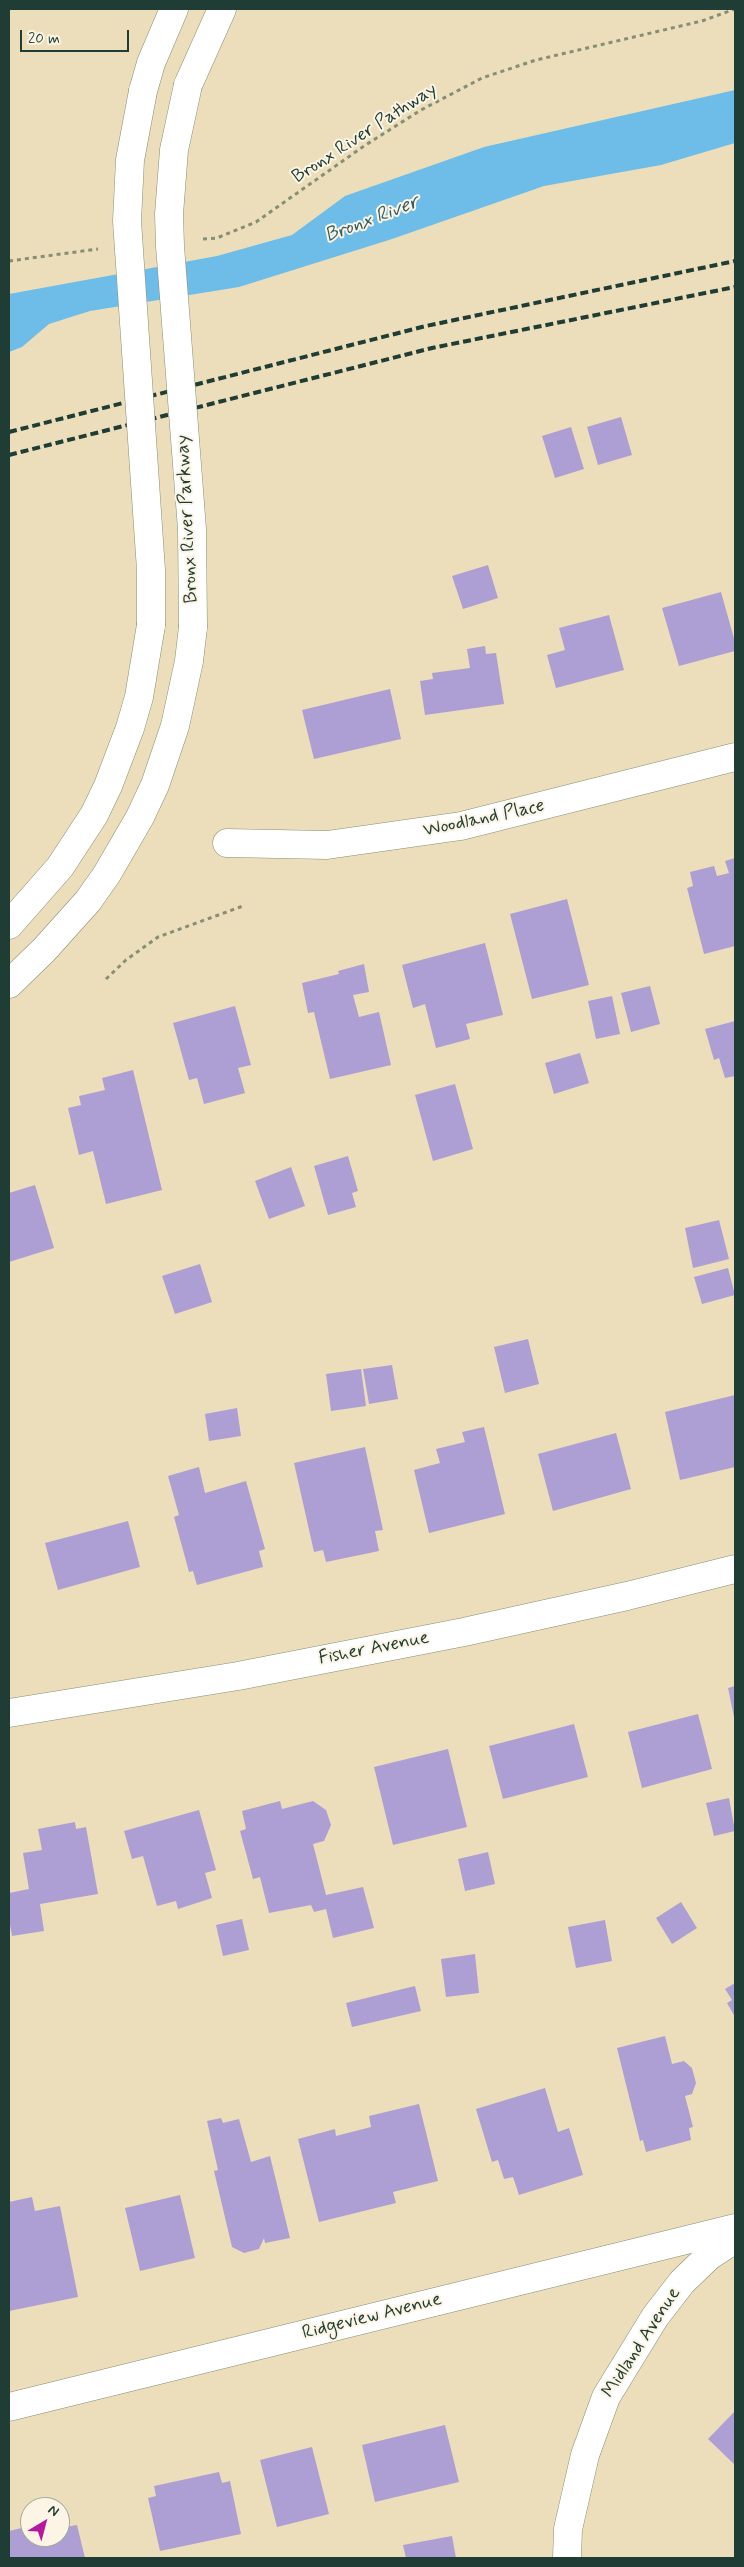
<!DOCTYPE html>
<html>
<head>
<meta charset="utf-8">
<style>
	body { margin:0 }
	#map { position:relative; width:744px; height:2567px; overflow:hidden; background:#ecdeba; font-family:Mynerve,sans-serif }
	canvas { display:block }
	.frame { position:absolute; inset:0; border:10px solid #1f3d34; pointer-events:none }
	.north { position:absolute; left:20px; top:2497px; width:50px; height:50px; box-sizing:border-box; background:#fcf5e5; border:1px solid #a4ab9e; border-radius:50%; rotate:37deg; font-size:14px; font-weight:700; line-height:20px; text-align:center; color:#1f3d34 }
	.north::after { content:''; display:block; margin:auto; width:18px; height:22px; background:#b5179e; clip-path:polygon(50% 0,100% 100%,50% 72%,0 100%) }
	.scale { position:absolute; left:20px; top:30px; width:109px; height:22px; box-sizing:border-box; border:2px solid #1f3d34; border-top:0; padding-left:6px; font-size:15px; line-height:18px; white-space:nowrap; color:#1f3d34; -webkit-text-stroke:4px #fcf5e5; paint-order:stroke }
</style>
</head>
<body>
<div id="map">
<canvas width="744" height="2567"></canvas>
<div class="frame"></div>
<div class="north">N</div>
<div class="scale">20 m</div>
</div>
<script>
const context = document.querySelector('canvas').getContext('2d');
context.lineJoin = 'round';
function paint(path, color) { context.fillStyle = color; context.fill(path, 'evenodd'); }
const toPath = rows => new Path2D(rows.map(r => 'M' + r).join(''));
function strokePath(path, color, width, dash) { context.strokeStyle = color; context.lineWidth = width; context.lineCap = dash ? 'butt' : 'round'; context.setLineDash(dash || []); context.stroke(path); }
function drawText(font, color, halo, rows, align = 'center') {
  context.font = font + ' Mynerve,sans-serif'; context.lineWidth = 4; context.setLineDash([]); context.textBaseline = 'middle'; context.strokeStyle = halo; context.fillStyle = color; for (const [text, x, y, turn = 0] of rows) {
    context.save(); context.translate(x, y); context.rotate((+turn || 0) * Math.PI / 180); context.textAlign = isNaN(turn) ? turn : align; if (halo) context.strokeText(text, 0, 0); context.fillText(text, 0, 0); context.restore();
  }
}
paint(toPath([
	[735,90,735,143,661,165,544,186,392,239,239,287,90,311,49,324,22,347,9,352,9,294,217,256,292,235,345,196,484,147]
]), '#6ebce8');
paint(toPath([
	[621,417,632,455,598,465,587,427],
	[571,427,584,469,555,478,542,436],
	[488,565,498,598,463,609,452,576],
	[721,592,735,642,735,651,679,666,662,608],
	[609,615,624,670,556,688,547,655,565,650,559,628],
	[485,646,486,654,496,653,504,704,425,715,420,681,433,679,432,673,470,668,467,649],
	[390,689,401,739,314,759,302,710],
	[735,858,735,946,704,954,687,888,693,886,690,872,714,866,717,876,729,873,725,861],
	[567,899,589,985,532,999,510,914],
	[485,943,503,1015,466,1024,470,1039,436,1048,425,1004,413,1008,402,965],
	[364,964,369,992,353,995,359,1017,379,1012,391,1065,330,1079,314,1012,308,1013,302,983,339,974,338,971],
	[650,986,660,1024,631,1032,621,993],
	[612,996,620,1034,596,1039,588,1001],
	[235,1006,251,1065,238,1068,245,1093,204,1104,197,1078,189,1080,173,1023],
	[735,1021,735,1076,725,1078,719,1058,714,1060,705,1029],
	[580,1053,589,1083,554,1094,545,1063],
	[133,1070,162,1190,106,1204,93,1151,79,1155,68,1108,81,1105,79,1096,105,1090,102,1078],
	[455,1084,473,1149,433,1161,415,1095],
	[348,1156,358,1191,352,1193,356,1207,328,1215,314,1166],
	[291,1167,305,1206,269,1219,255,1181],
	[35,1185,54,1248,9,1262,9,1193],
	[719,1220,729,1259,693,1268,685,1228],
	[200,1264,212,1302,175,1314,162,1276],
	[728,1268,735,1295,702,1304,694,1277],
	[528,1339,539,1384,505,1393,494,1347],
	[392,1365,398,1399,369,1404,363,1369],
	[361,1369,366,1406,331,1411,326,1374],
	[735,1395,735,1467,680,1480,665,1412],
	[237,1408,241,1436,209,1441,205,1414],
	[484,1427,505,1514,429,1533,414,1470,440,1463,436,1449,465,1442,462,1432],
	[616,1433,631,1489,553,1511,538,1454],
	[365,1447,383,1530,375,1531,379,1551,326,1562,323,1550,314,1552,294,1463],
	[199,1467,205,1493,246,1481,265,1549,259,1551,263,1567,197,1585,193,1571,189,1572,174,1517,179,1515,168,1476],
	[128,1521,140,1567,58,1590,45,1543],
	[735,1686,735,1717,734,1717,728,1688],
	[698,1714,712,1769,642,1788,628,1732],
	[574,1724,588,1777,503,1799,489,1746],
	[448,1749,467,1827,393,1845,374,1767],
	[729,1798,735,1831,714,1836,706,1803],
	[280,1801,282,1809,313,1801,326,1810,331,1825,324,1841,313,1844,326,1895,363,1887,374,1928,333,1938,326,1909,314,1912,311,1905,269,1913,260,1877,253,1879,240,1831,246,1829,242,1811],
	[199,1810,216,1870,205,1873,212,1898,178,1909,176,1901,157,1906,143,1856,132,1859,124,1831],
	[75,1822,76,1829,86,1827,98,1894,40,1904,44,1931,12,1936,9,1919,9,1893,29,1889,23,1853,42,1850,38,1829],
	[488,1852,495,1884,465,1891,458,1859],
	[681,1902,697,1928,672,1944,656,1918],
	[242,1919,249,1950,223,1956,216,1925],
	[605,1920,612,1961,576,1968,568,1927],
	[475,1954,479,1993,446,1997,441,1959],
	[735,1983,735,2017,727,2003,732,2000,725,1989],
	[415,1986,421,2011,352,2027,346,2003],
	[665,2036,672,2064,684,2061,692,2068,696,2083,692,2094,685,2096,693,2127,689,2128,691,2140,646,2152,643,2140,640,2141,617,2048],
	[545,2088,558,2132,569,2128,583,2175,519,2195,513,2177,504,2179,498,2160,492,2162,476,2109],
	[419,2104,438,2181,393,2192,396,2203,319,2222,298,2139,335,2129,336,2136,371,2127,369,2116],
	[221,2118,223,2123,239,2119,251,2162,270,2156,290,2238,265,2243,264,2238,259,2249,244,2253,232,2247,214,2171,218,2170,207,2121],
	[180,2195,195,2258,140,2271,125,2208],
	[32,2197,35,2211,60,2206,78,2297,9,2311,9,2202],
	[735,2411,735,2465,708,2439],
	[445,2425,459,2482,375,2502,362,2445],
	[312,2447,329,2514,277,2527,260,2460],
	[219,2472,222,2483,230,2481,241,2534,160,2551,148,2498,156,2496,154,2486],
	[77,2525,85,2558,9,2558,9,2531,30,2526,30,2537,60,2537,60,2528],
	[452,2536,456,2558,406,2558,403,2545]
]), '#ad9fd3');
const minor = toPath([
	[227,843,327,845,461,826,735,757],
	[9,2407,735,2228]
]);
const tertiary = toPath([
	[9,1713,238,1676,464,1632,627,1596,735,1569],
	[567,2558,568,2529,585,2455,606,2397,655,2317,682,2282,709,2256,735,2239]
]);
const trunk = toPath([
	[188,85,222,9],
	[143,91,151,63,174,9],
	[9,925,60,867,94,815,108,786,130,728,139,697,151,625],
	[9,984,44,950,88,901,107,874,140,817,155,785,175,726,189,661,193,627]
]);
strokePath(minor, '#868e77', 29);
strokePath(tertiary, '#868e77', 29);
strokePath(trunk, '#868e77', 29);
strokePath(toPath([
	[203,239,217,238,256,222,364,146,421,110,482,78,536,60,702,21,735,9],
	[9,261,98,249],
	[106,979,126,960,158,937,243,906]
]), '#868e77', 3, [4, 4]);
strokePath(minor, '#fff', 28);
strokePath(tertiary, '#fff', 28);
strokePath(trunk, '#fff', 28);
strokePath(toPath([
	[9,432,426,326,735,261],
	[9,455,432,348,735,287]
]), '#1f3d34', 4, [8, 4]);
const trunkBridge = toPath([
	[188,85,174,150,169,214,170,246,192,529,193,627],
	[143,91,130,160,127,221,151,570,151,625]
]);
strokePath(trunkBridge, '#868e77', 29, []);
strokePath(trunkBridge, '#fff', 28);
drawText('19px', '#1f3d34', '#fcf5e5', [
	["Bronx River Pathway",365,134,-33],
	["Bronx River Parkway",188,519,-93],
	["Woodland Place",484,819,-12],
	["Fisher Avenue",374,1649,-11],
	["Ridgeview Avenue",372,2317,-14],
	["Midland Avenue",642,2343,-57]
]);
drawText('italic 20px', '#335d61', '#fcf5e5', [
	["Bronx River",372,220,-21]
]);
</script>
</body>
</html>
